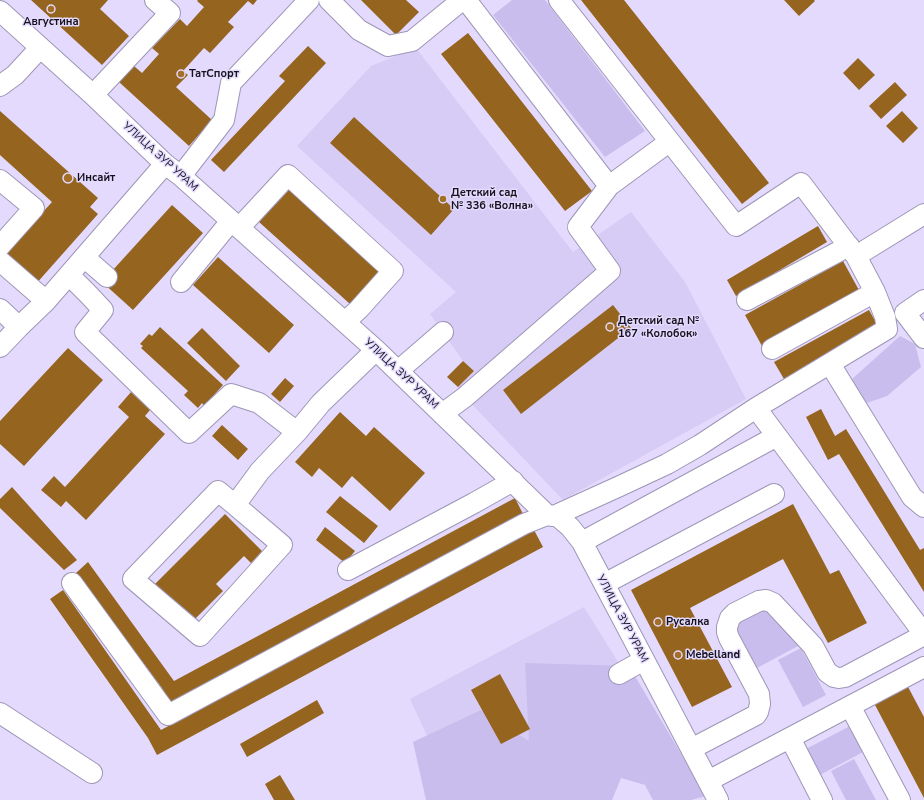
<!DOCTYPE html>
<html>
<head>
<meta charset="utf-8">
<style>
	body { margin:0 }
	canvas { display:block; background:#e3dafd }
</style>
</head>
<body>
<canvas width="924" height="800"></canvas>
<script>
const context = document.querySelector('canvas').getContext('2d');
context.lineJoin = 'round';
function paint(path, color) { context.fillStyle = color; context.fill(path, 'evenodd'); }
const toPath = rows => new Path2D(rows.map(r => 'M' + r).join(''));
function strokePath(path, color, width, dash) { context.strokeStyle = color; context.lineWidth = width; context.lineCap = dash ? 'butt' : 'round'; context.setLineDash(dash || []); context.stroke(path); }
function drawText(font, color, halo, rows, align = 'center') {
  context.font = font + ' "Nunito Sans",sans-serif'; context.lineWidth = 3; context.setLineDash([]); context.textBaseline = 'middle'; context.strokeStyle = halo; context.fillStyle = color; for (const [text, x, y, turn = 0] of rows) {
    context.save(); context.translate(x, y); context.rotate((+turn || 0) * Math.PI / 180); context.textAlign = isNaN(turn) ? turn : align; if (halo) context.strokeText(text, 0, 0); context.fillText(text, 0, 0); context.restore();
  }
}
paint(toPath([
	[416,48,573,252,631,212,685,282,746,399,563,500,465,397,458,387,474,371,463,361,430,314,456,292,297,146,371,66],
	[584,607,649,712,457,800,410,699]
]), '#d7ccf6');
paint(toPath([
	[512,0,545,0,645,131,605,157,493,15],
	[900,336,915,344,921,367,887,396,858,406,852,379],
	[765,606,800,645,755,669,736,635,736,623],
	[801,648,826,695,803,707,778,660],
	[525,663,629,666,706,796,691,800,653,800,645,785,621,778,612,800,426,800,413,742,481,710,529,741],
	[852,725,865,751,818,776,804,750],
	[854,759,876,800,846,800,831,771]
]), '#c9bded');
paint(toPath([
	[31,0,108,0,100,9,129,36,102,65],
	[198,0,257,0,253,5,248,1,228,22,234,27,210,53,204,48,183,71,188,75,176,87,212,120,189,146,119,82,134,66,142,73,159,54,152,48,180,19,187,26,204,7,197,1],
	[361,0,406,0,419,12,396,35],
	[581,0,624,0,769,183,742,204],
	[784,0,814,0,815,1,799,16],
	[468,33,592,191,565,211,441,54],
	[308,46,326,63,224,172,211,160,285,81,279,76],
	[858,58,875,75,859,90,843,73],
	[895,82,907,95,881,119,869,106],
	[0,111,98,198,90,207,98,214,35,285,3,256,52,202,0,155],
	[902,111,918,128,903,143,886,126],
	[354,117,454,209,431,235,330,143],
	[289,190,379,271,350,304,259,222],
	[172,205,203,233,133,310,102,282],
	[818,226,827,242,736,296,727,280],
	[218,257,294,325,269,353,193,285],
	[843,261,860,292,762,346,745,315],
	[613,305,631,328,521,414,503,390],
	[869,310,878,326,784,379,774,362],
	[160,327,223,385,204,406,202,403,198,408,184,395,188,391,141,348,143,346,140,344,149,334,152,336],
	[202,328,240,366,226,381,187,343],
	[68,348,103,380,24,466,0,444,0,421],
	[463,361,474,371,458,387,447,377],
	[285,378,294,386,280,402,271,394],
	[131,392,150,410,145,416,165,434,86,520,66,501,61,507,41,490,54,476,65,487,129,417,118,407],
	[821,409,835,436,846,429,920,550,924,548,924,592,839,454,828,460,806,417],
	[340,412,366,436,374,427,425,473,390,511,352,476,342,488,319,468,312,477,295,462],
	[222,425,248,449,238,460,212,436],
	[12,487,77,560,64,570,0,508,0,499],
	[340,496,378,526,364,543,326,512],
	[515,498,523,514,171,704,162,688,76,573,88,562,174,681],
	[793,504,830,574,839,570,867,623,828,643,783,559,690,608,732,687,692,707,631,590],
	[225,514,262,551,251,563,244,556,216,584,223,591,193,621,155,584],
	[325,527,355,551,345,563,316,540],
	[534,530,543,547,157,755,148,738,50,599,63,590,161,730],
	[500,674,530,729,501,744,471,690],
	[907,685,924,717,924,798,874,703],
	[317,700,324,713,247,757,240,744],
	[280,775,295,800,274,800,265,784]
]), '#95641f');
const minor = toPath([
	[329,0,359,30,388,46,412,41,462,0],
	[466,0,609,186,669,142],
	[0,11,93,95,165,164,181,176,376,350,547,515,552,516,556,515,620,486,667,464,700,445,756,408,887,329,885,317,875,292,856,256,801,183,736,226,559,0],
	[0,86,15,75,40,48],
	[93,95,170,13,155,0],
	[181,176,224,120,231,83,309,0],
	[0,180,34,208,0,246],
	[239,228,288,175,393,271,359,309,345,322],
	[856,256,924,214],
	[84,257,107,277],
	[0,261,46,301],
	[69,275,88,294,103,310,85,332,189,433,231,394,259,403,297,432],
	[181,282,231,221],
	[747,300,849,246],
	[924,300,905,313,924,338],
	[0,309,19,327],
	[0,347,19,327,46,301,165,164],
	[772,349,875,292],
	[830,364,912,497,924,507],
	[398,371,443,332],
	[756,408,924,634],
	[442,414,465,397,610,271,578,227,609,186],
	[218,491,235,505,282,545,200,636,133,579,218,491],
	[235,505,260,471,297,432,321,403,376,350],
	[556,515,570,527,582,542,718,800],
	[582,542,777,436],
	[348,570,474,503,513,481],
	[72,583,168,715,524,524,547,515],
	[604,584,774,494],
	[619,674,644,660],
	[850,706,900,800],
	[0,713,92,773],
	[790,738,822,800],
	[691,749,756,715,758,712,760,704,759,694,729,638,727,632,727,627,730,618,735,613,759,601,766,600,773,603,813,646,827,672,834,677,839,678,845,677,924,635],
	[708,781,924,667]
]);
strokePath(minor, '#9e96b6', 22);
strokePath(minor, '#fff', 20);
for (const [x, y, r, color] of [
	[51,9,4,"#a36f27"],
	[181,74,4,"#a36f27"],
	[68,178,5,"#a36f27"],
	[443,199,4,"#a36f27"],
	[610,327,4,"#a36f27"],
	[658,622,4,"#a36f27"],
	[678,655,4,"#a36f27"]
]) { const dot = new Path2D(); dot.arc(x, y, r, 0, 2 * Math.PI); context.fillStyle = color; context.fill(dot); strokePath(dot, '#e3dafd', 1.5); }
drawText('bold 11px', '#15111d', '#e3dafd', [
	["Августина",51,22,"center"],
	["ТатСпорт",189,74],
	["Инсайт",77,178],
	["Детский сад",451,193],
	["№ 336 «Волна»",451,206],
	["Детский сад №",618,321],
	["167 «Колобок»",618,334],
	["Русалка",666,622],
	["Mebelland",686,655]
], 'left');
drawText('11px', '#15111d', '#e3dafd', [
	["УЛИЦА ЗУР УРАМ",160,157,42],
	["УЛИЦА ЗУР УРАМ",401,374,43],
	["УЛИЦА ЗУР УРАМ",622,619,62]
]);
</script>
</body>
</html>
